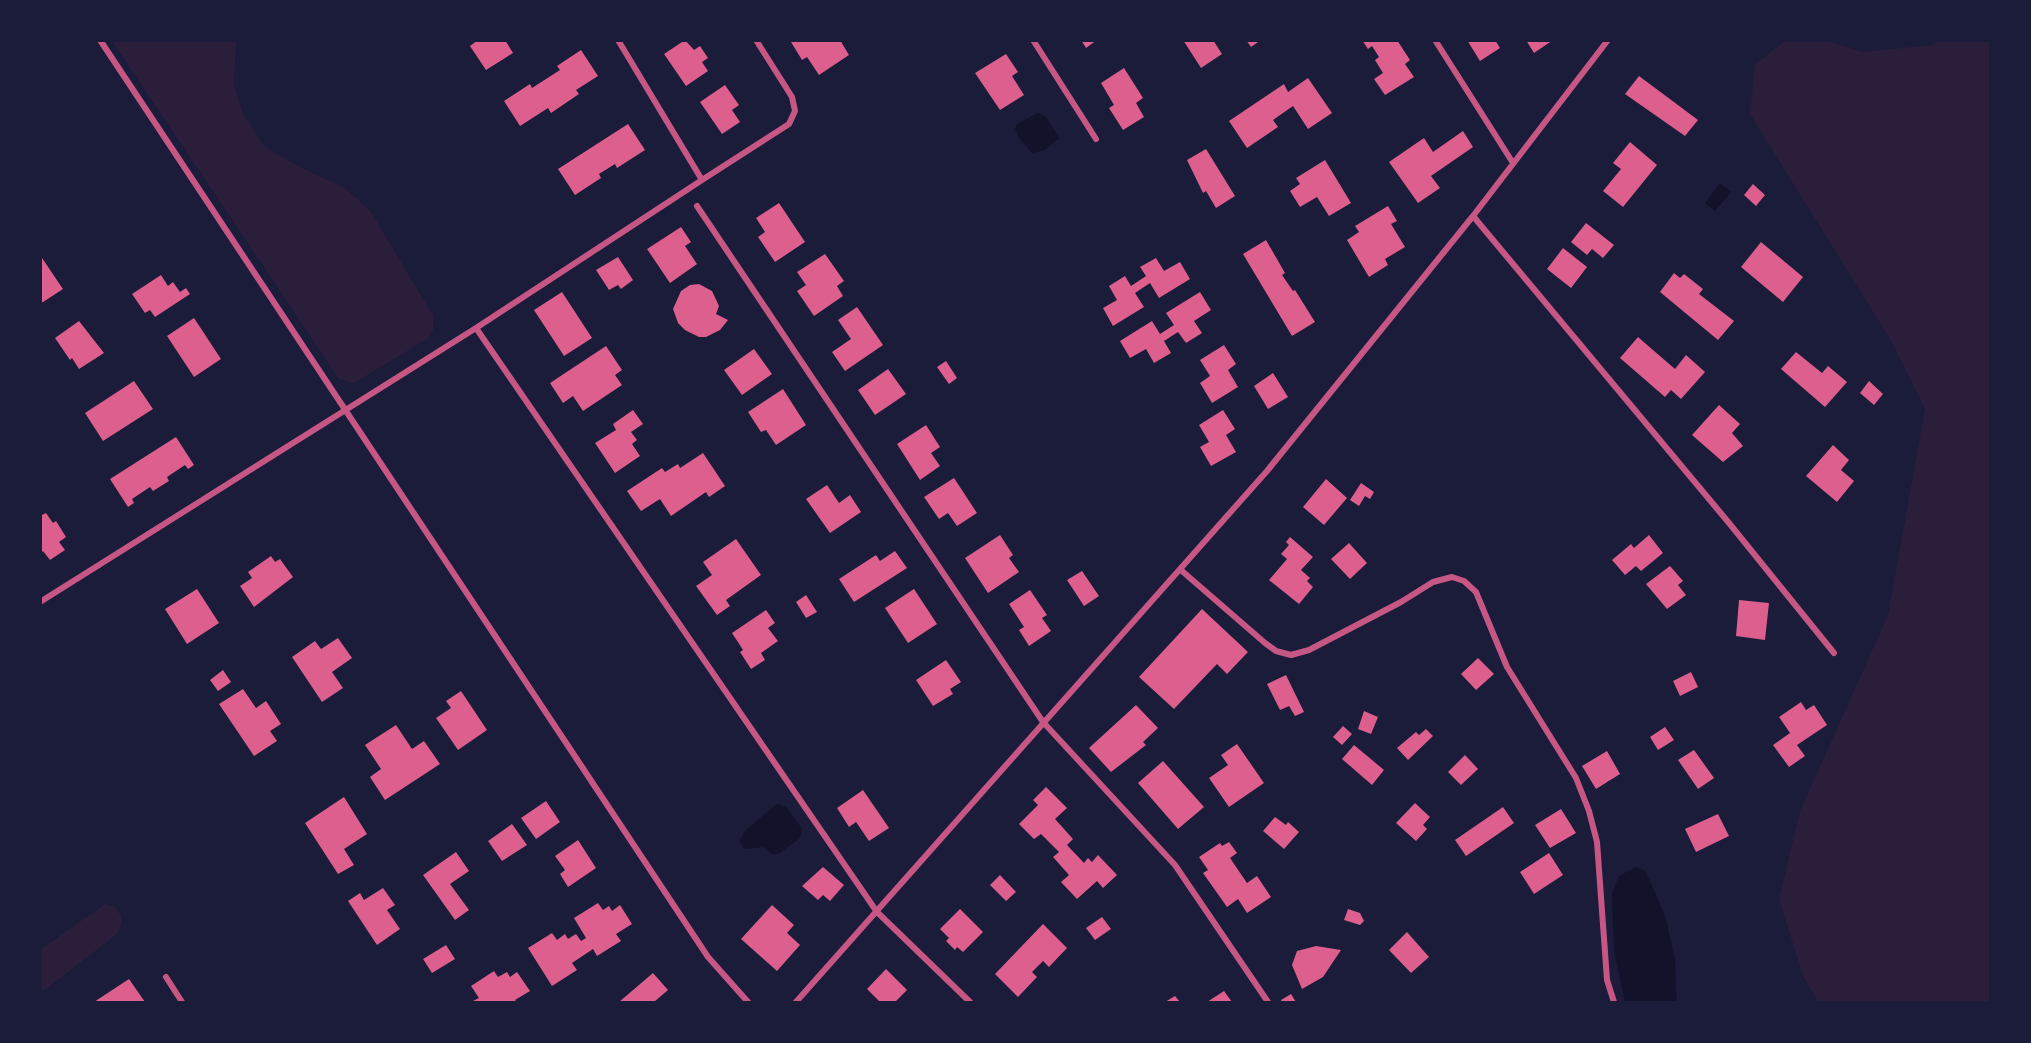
<!DOCTYPE html>
<html>
<head>
<meta charset="utf-8">
<style>
	body { margin:0 }
	#map { position:relative; width:2031px; height:1043px; overflow:hidden; background:#1b1b3a; font-family:Arial,sans-serif }
	canvas { display:block }
	.frame { position:absolute; inset:0; border:42px solid #1b1b3a; pointer-events:none }
</style>
</head>
<body>
<div id="map">
<canvas width="2031" height="1043"></canvas>
<div class="frame"></div>
</div>
<script>
const context = document.querySelector('canvas').getContext('2d');
context.lineJoin = 'round';
function paint(path, color) { context.fillStyle = color; context.fill(path, 'evenodd'); }
const toPath = rows => new Path2D(rows.map(r => 'M' + r).join(''));
function strokePath(path, color, width, dash) { context.strokeStyle = color; context.lineWidth = width; context.lineCap = dash ? 'butt' : 'round'; context.setLineDash(dash || []); context.stroke(path); }
paint(toPath([
	[112,41,236,41,234,84,242,112,264,146,297,166,345,188,371,212,433,315,433,330,427,339,354,383,339,379],
	[1785,41,1828,41,1863,52,1932,45,1939,41,1990,41,1990,1002,1818,1002,1803,976,1779,899,1800,811,1888,615,1925,409,1890,339,1750,114,1755,64],
	[105,904,115,907,121,916,121,924,117,934,41,993,41,949]
]), '#2a1e3b');
paint(toPath([
	[1038,113,1046,117,1059,138,1045,150,1032,153,1019,138,1015,129,1017,124],
	[1720,183,1731,192,1715,211,1705,203],
	[779,804,787,808,802,829,800,838,778,854,771,854,764,847,744,849,740,841,744,832,775,805],
	[1636,867,1644,870,1650,881,1665,916,1675,958,1677,1002,1625,1002,1614,951,1612,894,1619,876]
]), '#12122b');
paint(toPath([
	[478,40,505,40,513,53,486,70,470,46],
	[685,40,694,50,700,46,708,58,702,62,708,71,686,86,664,54],
	[794,40,840,40,849,55,819,75,807,57,802,60,791,42],
	[1081,40,1097,40,1086,48],
	[1183,40,1213,40,1222,54,1201,68],
	[1246,40,1261,40,1251,47],
	[1362,40,1397,40,1410,60,1405,64,1414,77,1385,95,1374,79,1383,73,1375,60,1379,57,1372,46,1368,49],
	[1467,40,1495,40,1500,48,1480,61],
	[1526,40,1553,40,1534,53],
	[581,50,598,76,576,90,579,94,551,113,548,108,520,126,504,101,530,84,532,88,560,70,557,66],
	[1006,54,1018,72,1012,76,1024,95,1000,110,975,73],
	[1124,68,1143,98,1136,103,1144,117,1123,130,1109,108,1114,105,1101,83],
	[1639,76,1698,120,1685,136,1625,94],
	[1308,78,1332,113,1308,129,1293,106,1273,120,1278,127,1247,148,1229,121,1284,84,1288,92],
	[725,85,739,105,732,110,740,122,722,134,700,102],
	[628,124,645,150,617,168,615,164,599,174,601,178,575,195,558,169],
	[1463,131,1473,147,1431,176,1440,188,1418,203,1389,162,1424,138,1433,152],
	[1630,142,1657,165,1623,207,1603,191,1621,169,1613,163],
	[1206,149,1235,196,1216,208,1206,191,1203,193,1187,160],
	[1325,160,1351,203,1329,216,1317,197,1300,207,1290,191,1300,184,1296,178],
	[1753,184,1765,195,1756,206,1744,195],
	[779,203,805,242,775,262,758,237,765,232,756,218],
	[1388,206,1397,221,1391,224,1405,247,1385,259,1388,265,1369,277,1347,240,1359,232,1355,226],
	[1586,223,1614,245,1603,258,1592,249,1587,255,1571,242],
	[681,227,691,242,685,246,697,264,670,283,647,249],
	[1266,240,1285,273,1282,275,1293,291,1295,290,1315,322,1292,336,1243,254],
	[1761,242,1803,277,1783,302,1741,267],
	[1563,248,1587,267,1571,288,1547,269],
	[825,254,844,281,837,286,843,296,814,316,797,291,806,285,797,272],
	[40,255,63,289,40,304],
	[618,257,633,280,621,289,618,285,609,290,596,270],
	[1156,258,1164,271,1180,262,1190,279,1159,298,1150,283,1135,293,1144,307,1113,326,1103,308,1117,300,1109,286,1125,276,1131,286,1146,276,1140,267],
	[1674,273,1680,278,1684,274,1703,289,1699,294,1734,321,1718,340,1660,292],
	[161,275,168,286,173,282,180,292,186,288,190,294,155,317,150,310,145,313,132,294],
	[699,284,712,291,719,306,716,314,728,320,720,330,706,337,699,337,685,330,678,323,673,309,681,291,690,285],
	[562,292,592,338,564,356,534,310],
	[1200,292,1211,310,1194,321,1202,333,1186,343,1178,332,1164,341,1171,353,1154,363,1146,349,1130,358,1120,341,1152,321,1160,334,1174,325,1166,313],
	[857,307,883,345,845,371,832,352,851,339,838,320],
	[194,318,221,359,194,377,167,336],
	[79,321,104,353,79,369,72,358,70,360,55,338],
	[1638,337,1675,369,1686,355,1705,372,1681,399,1671,390,1665,397,1620,358],
	[1224,345,1236,364,1228,370,1238,387,1212,403,1200,383,1210,376,1200,360],
	[606,346,622,370,615,375,622,385,583,411,573,396,563,403,550,383],
	[754,349,772,374,742,395,724,370],
	[1796,352,1822,373,1828,366,1847,382,1825,407,1781,369],
	[946,361,957,378,949,384,937,367],
	[888,369,906,394,875,415,858,390],
	[1273,373,1288,397,1268,409,1254,386],
	[134,381,153,409,103,441,85,413],
	[1869,381,1883,394,1874,405,1860,393],
	[783,389,806,425,776,445,766,430,761,432,748,412],
	[1719,405,1740,424,1732,433,1743,446,1723,462,1692,435],
	[633,410,643,424,631,432,637,440,632,444,640,456,615,473,595,443,616,430,613,424],
	[1223,410,1235,429,1226,435,1236,452,1211,466,1200,447,1209,442,1199,425],
	[926,425,940,447,931,453,940,466,920,480,897,444],
	[176,437,194,465,188,469,185,465,167,477,169,481,153,491,150,487,132,499,134,503,128,507,110,479],
	[1833,445,1849,460,1841,470,1854,481,1837,502,1806,476],
	[703,453,725,486,709,497,706,492,671,516,660,499,641,511,627,491,662,468,665,472,678,464,680,468],
	[954,478,977,513,957,526,948,513,939,519,924,497],
	[1326,479,1347,498,1324,525,1303,507],
	[1361,483,1374,492,1370,499,1365,496,1359,506,1350,500],
	[827,485,839,503,850,495,861,512,830,533,806,499],
	[46,513,53,523,56,521,66,537,59,542,65,550,50,560,43,551,40,554,40,516],
	[1000,535,1013,555,1009,558,1019,572,988,593,965,558],
	[1649,535,1663,553,1641,571,1636,566,1625,575,1612,560,1631,544,1634,548],
	[1290,537,1313,557,1301,570,1310,578,1307,581,1313,587,1299,604,1269,580,1287,559,1281,554,1289,545,1286,542],
	[736,539,761,575,726,600,730,606,717,615,696,586,712,575,703,562],
	[1349,543,1367,563,1350,579,1331,559],
	[895,551,907,568,854,602,839,579,876,555,880,561],
	[271,556,275,562,280,559,293,577,254,607,240,586,252,578,248,572],
	[1670,566,1683,581,1678,585,1686,595,1667,609,1646,584],
	[1082,571,1099,596,1084,606,1067,580],
	[197,589,219,623,187,644,165,609],
	[914,589,937,624,908,643,885,608],
	[1030,590,1047,615,1042,618,1051,631,1029,646,1019,630,1024,627,1009,604],
	[806,595,817,612,806,618,796,602],
	[1739,600,1769,603,1765,640,1736,636],
	[1202,609,1248,652,1227,674,1217,664,1174,709,1139,677],
	[766,610,775,623,768,628,778,641,761,653,765,660,751,669,740,652,743,650,732,633],
	[338,638,352,658,332,672,343,688,322,702,292,657,315,641,321,649],
	[1478,658,1494,674,1476,690,1461,674],
	[946,660,961,682,950,689,953,694,933,706,916,680],
	[223,670,231,682,218,691,210,680],
	[1691,672,1698,687,1680,696,1673,681],
	[1286,675,1304,712,1295,716,1289,706,1280,710,1267,684],
	[243,689,256,708,266,701,281,724,270,731,277,741,254,756,219,704],
	[461,691,487,730,458,750,436,718,451,708,446,701],
	[1801,702,1806,710,1814,705,1827,725,1797,745,1805,756,1789,767,1773,745,1790,733,1779,717],
	[1136,705,1158,728,1143,742,1146,745,1111,772,1089,748],
	[1364,711,1378,717,1371,734,1358,729],
	[396,725,412,749,424,741,440,764,385,800,370,777,381,769,365,745],
	[1343,726,1352,734,1342,745,1333,737],
	[1665,727,1674,740,1658,750,1650,737],
	[1426,729,1433,736,1408,760,1397,748,1416,732,1419,735],
	[1237,744,1264,783,1229,807,1209,778,1228,765,1221,755],
	[1354,745,1384,770,1372,785,1342,759],
	[1694,750,1714,778,1698,789,1678,760],
	[1607,751,1620,774,1596,789,1582,766],
	[1465,755,1478,769,1461,785,1448,772],
	[1163,761,1204,807,1178,829,1138,783],
	[1046,787,1067,808,1055,819,1073,839,1067,845,1084,863,1088,858,1092,862,1098,855,1117,875,1103,888,1097,881,1077,899,1061,882,1069,875,1053,857,1059,852,1041,834,1034,839,1019,824,1038,805,1033,800],
	[863,790,889,828,869,841,856,822,849,827,837,808],
	[344,797,367,834,344,849,354,865,338,874,305,823],
	[546,801,560,822,536,839,521,818],
	[1415,803,1430,817,1423,825,1427,829,1416,841,1396,823],
	[1503,807,1514,823,1466,856,1455,840],
	[1561,809,1576,833,1550,848,1535,825],
	[1718,814,1729,836,1696,852,1685,829],
	[1275,817,1286,825,1288,822,1299,832,1284,849,1263,831],
	[512,824,527,845,502,861,488,841],
	[578,840,596,868,568,887,560,874,565,870,555,856],
	[1229,842,1237,853,1230,858,1247,883,1257,876,1271,897,1247,913,1238,899,1227,907,1203,873,1208,870,1199,857,1220,843,1222,846],
	[456,852,469,871,450,884,469,910,455,920,423,875],
	[1549,853,1563,875,1534,894,1520,872],
	[823,867,844,885,830,901,823,895,818,900,802,886],
	[1000,875,1016,892,1006,901,990,885],
	[383,888,395,905,387,910,400,929,377,945,348,901,360,893,364,900],
	[598,903,603,910,609,906,612,911,620,905,632,924,616,934,621,941,597,956,593,949,572,963,577,970,552,986,528,948,552,933,557,940,565,934,568,939,576,934,581,941,586,938,574,918],
	[772,905,794,925,787,933,800,945,777,971,741,939],
	[960,909,983,932,963,952,957,947,955,950,946,941,949,938,940,929],
	[1348,909,1360,913,1364,921,1360,925,1344,920],
	[1102,917,1111,929,1095,940,1086,928],
	[1043,924,1067,948,1049,967,1043,961,1032,972,1037,977,1018,997,995,974],
	[1407,932,1429,957,1411,973,1389,950],
	[446,945,455,959,432,973,423,959],
	[1316,946,1341,950,1323,977,1302,989,1292,965,1297,951],
	[886,969,907,990,895,1002,880,1002,867,989],
	[494,971,498,977,507,972,510,977,517,972,530,991,515,1000,517,1002,471,1002,479,998,471,986],
	[653,973,668,990,654,1002,619,1002],
	[129,979,145,1002,94,1002],
	[1224,991,1232,1002,1207,1002],
	[1291,994,1296,1002,1282,1002,1281,1000],
	[1175,996,1180,1002,1165,1002]
]), '#dd5f8e');
strokePath(toPath([
	[100,40,708,957,748,1002],
	[1033,40,1096,139],
	[1435,40,1513,163],
	[702,180,789,124,795,111,792,97,756,40],
	[697,206,1043,722,1175,865,1268,1002],
	[1473,216,1729,523,1834,653],
	[476,328,877,912,970,1002],
	[1182,571,1265,643,1276,651,1291,655,1309,650,1401,602,1433,582,1452,577,1464,581,1476,592,1507,667,1576,778,1589,811,1597,842,1607,980,1614,1002],
	[40,602,476,328,702,180,618,40],
	[166,977,182,1002],
	[796,1002,1267,471,1473,216,1608,40]
]), '#c65784', 6);
</script>
</body>
</html>
